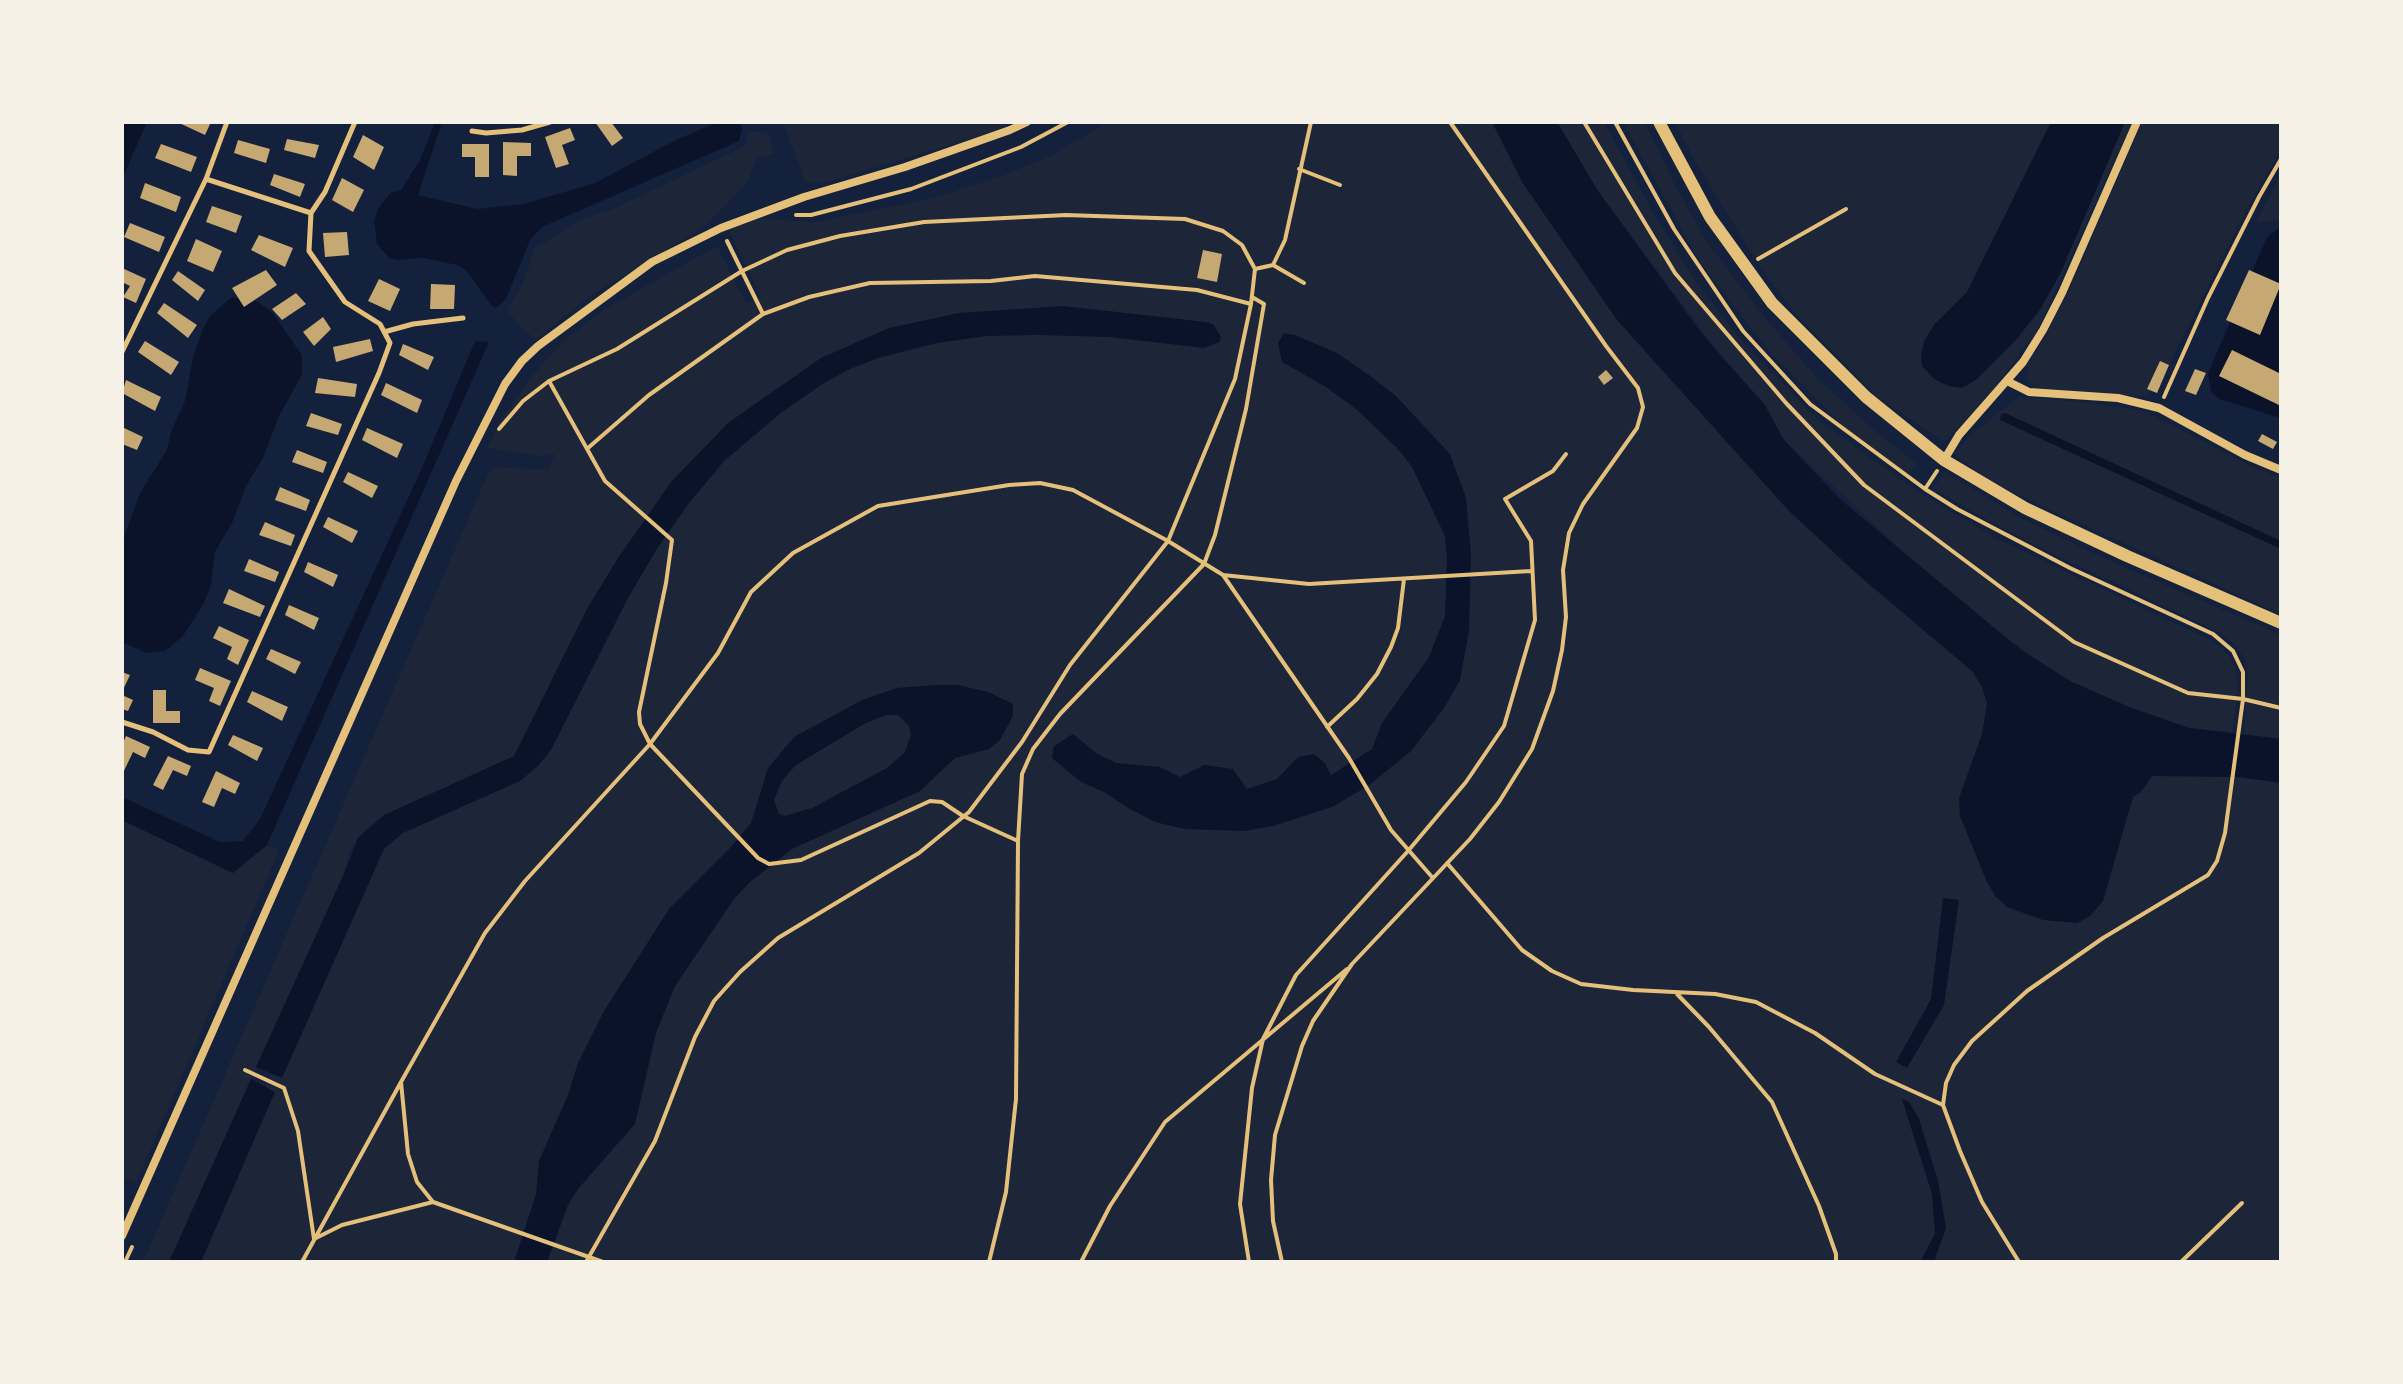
<!DOCTYPE html>
<html>
<head>
<meta charset="utf-8">
<style>
	body { margin:0 }
	#map { position:relative; width:2403px; height:1384px; overflow:hidden; background:#14213d; font-family:"Roboto Serif",serif }
	canvas { display:block }
	.frame { position:absolute; inset:0; border:124px solid #f6f1e7; pointer-events:none }
</style>
</head>
<body>
<div id="map">
<canvas width="2403" height="1384"></canvas>
<div class="frame"></div>
</div>
<script>
const context = document.querySelector('canvas').getContext('2d');
context.lineJoin = 'round';
function paint(path, color) { context.fillStyle = color; context.fill(path, 'evenodd'); }
const toPath = rows => new Path2D(rows.map(r => 'M' + r).join(''));
function strokePath(path, color, width, dash) { context.strokeStyle = color; context.lineWidth = width; context.lineCap = dash ? 'butt' : 'round'; context.setLineDash(dash || []); context.stroke(path); }
paint(toPath([
	[783,122,1013,122,995,131,926,152,827,182,806,183],
	[1107,122,1537,122,1710,393,2028,703,2281,754,2281,1262,185,1262,390,812,370,825,358,838,350,852,343,876,169,1262,143,1262,487,476,493,467,548,470,555,454,537,456,487,448,502,418,533,375,563,341,602,311,717,246,746,304,761,297,728,228,744,221,762,219,815,222,931,199,999,177,1053,155],
	[1557,122,1604,122,1651,209,1694,279,1737,335,1816,418,1909,486,1995,538,2210,640,2222,648,2230,657,2236,670,2238,691,2232,732,2189,728,2129,707,2072,682,2047,667,1980,618,1911,559,1784,440,1598,191],
	[1623,122,1645,122,1677,189,1707,242,1761,313,1817,378,1874,430,1918,465,1903,476,1846,429,1769,351,1700,262],
	[1675,122,2051,122,1967,292,1934,325,2061,272,2125,122,2132,122,2038,329,1996,386,1948,439,1942,441,1875,395,1798,317,1760,267,1694,159],
	[2142,122,2281,122,2281,150,2245,212,2159,385,2147,394,2137,396,2042,389,2033,386,2027,380,2028,363,2043,341,2074,280],
	[749,131,768,133,774,153,758,158,746,184,704,227,587,298,537,339,523,331,507,310,524,281,535,248,583,219,613,209,745,146],
	[2281,174,2281,219,2256,223],
	[2019,397,2092,403,2144,411,2251,466,2281,478,2281,614,2035,503,1980,474,1954,454,1975,431],
	[1944,472,2019,517,2108,560,2281,635,2281,739,2244,734,2248,674,2245,659,2233,643,2219,632,2045,550,1971,511,1933,488],
	[122,820,232,873,267,845,279,850,136,1183,122,1177]
]), '#1d2539');
paint(toPath([
	[122,122,147,122,122,179],
	[435,122,442,122,418,195,477,209,524,204,595,183,676,140,718,122,741,124,742,129,739,141,542,227,530,240,506,299,496,308,490,304,468,272,457,265,424,258,398,260,389,258,377,244,374,221,378,209,390,193,401,190,420,160],
	[1492,122,1557,122,1598,191,1702,334,1765,405,1784,440,1841,500,2021,650,2072,682,2129,707,2189,728,2281,739,2281,783,2238,777,2152,776,2141,792,2133,797,2103,901,2090,916,2077,923,2043,920,2007,907,1996,897,1986,880,1960,816,1959,798,1982,734,1987,703,1982,687,1973,672,1857,574,1788,510,1617,320,1522,182],
	[2051,122,2125,122,2061,272,2040,310,2014,342,1976,380,1962,388,1948,386,1934,379,1922,366,1921,355,1924,341,1934,325,1967,292],
	[2281,227,2281,418,2219,399,2211,392,2208,373,2267,237],
	[232,297,258,302,271,311,302,355,302,375,279,416,263,458,246,486,233,521,215,552,211,585,203,605,183,636,165,651,147,653,122,642,122,543,140,493,167,450,171,432,185,401,193,357,203,329,210,316],
	[1063,306,1206,322,1213,324,1221,337,1219,342,1204,348,1109,337,1037,335,987,336,937,343,878,358,850,369,824,383,782,412,724,461,689,503,658,547,628,598,551,750,538,766,520,781,403,833,384,849,282,1078,256,1067,343,876,358,838,384,815,514,756,587,609,618,558,671,482,728,423,821,358,889,328,959,313],
	[1284,333,1295,335,1337,353,1369,375,1396,396,1450,454,1466,498,1471,554,1469,631,1460,680,1444,708,1411,751,1368,786,1332,807,1273,826,1244,831,1185,829,1155,822,1130,809,1104,792,1081,782,1052,758,1054,746,1073,734,1096,753,1116,763,1160,767,1180,777,1204,765,1233,769,1247,789,1277,779,1298,757,1314,754,1325,763,1331,775,1372,749,1382,723,1429,657,1445,616,1447,560,1445,536,1412,467,1398,449,1356,409,1326,387,1282,362,1278,343],
	[475,341,489,342,267,845,233,873,122,820,122,797,220,842,243,841,260,819,422,468],
	[2005,413,2281,541,2281,549,2000,420,2001,414],
	[935,685,958,685,988,692,1013,704,1013,716,1000,740,989,749,955,758,920,791,792,849,750,882,734,899,675,986,656,1033,635,1124,578,1189,568,1205,547,1262,514,1262,536,1194,539,1161,568,1095,578,1063,604,1011,669,909,729,849,751,823,768,768,794,737,862,700,897,688],
	[886,715,898,715,909,726,911,734,905,752,887,768,812,808,785,816,779,814,774,800,782,781,796,765,864,724],
	[1943,898,1959,900,1944,1005,1907,1068,1896,1062,1931,999],
	[251,1079,275,1092,201,1262,169,1262],
	[1902,1099,1909,1102,1919,1119,1938,1181,1946,1228,1934,1262,1920,1262,1935,1234,1932,1194]
]), '#0b132b');
paint(toPath([
	[177,122,211,122,205,135],
	[595,122,611,122,623,138,612,146],
	[570,128,575,140,562,145,569,164,556,168,545,137],
	[363,135,384,147,374,170,353,157],
	[287,139,319,145,315,158,284,150],
	[238,140,270,149,266,163,234,153],
	[503,142,531,143,531,156,517,156,517,176,503,175],
	[161,144,197,157,191,172,155,158],
	[462,144,489,144,489,177,475,177,475,157,462,157],
	[274,174,305,184,300,197,270,185],
	[342,178,364,190,353,212,332,200],
	[145,183,181,197,176,212,140,198],
	[212,206,242,216,236,233,206,222],
	[130,223,165,237,159,252,124,237],
	[347,232,349,255,325,257,323,233],
	[259,235,293,248,285,267,251,250],
	[196,239,222,251,213,272,187,261],
	[1203,250,1222,254,1217,282,1197,278],
	[122,268,146,279,136,303,123,297,130,286,122,282],
	[266,270,277,285,244,307,232,288],
	[2249,270,2281,284,2260,335,2226,320],
	[178,271,205,290,198,301,172,280],
	[379,279,400,289,390,311,368,301],
	[431,284,455,285,454,309,430,309],
	[296,293,306,304,282,320,272,309],
	[164,303,197,325,188,338,157,313],
	[323,317,331,329,314,346,303,332],
	[370,339,373,351,336,362,333,347],
	[145,341,179,362,171,375,138,352],
	[403,344,434,357,428,370,399,355],
	[2232,350,2281,374,2281,406,2219,376],
	[2160,361,2169,365,2157,393,2147,389],
	[2195,369,2206,373,2196,395,2185,391],
	[1606,370,1613,378,1604,385,1598,377],
	[318,378,357,384,355,397,315,393],
	[126,380,161,397,155,411,122,393],
	[386,383,422,400,417,413,381,395],
	[311,413,342,424,338,435,306,426],
	[122,427,143,437,137,450,122,444],
	[367,428,403,444,397,458,362,440],
	[2262,434,2277,442,2273,449,2258,441],
	[297,450,327,462,323,473,292,462],
	[348,472,378,486,372,498,343,482],
	[280,487,310,500,306,511,275,500],
	[328,517,358,531,352,543,323,527],
	[265,522,295,535,291,546,259,535],
	[249,559,279,572,275,582,244,571],
	[308,562,338,575,333,587,304,572],
	[229,589,265,606,260,617,223,603],
	[289,605,319,618,314,630,285,615],
	[219,626,249,640,238,665,227,659,232,647,213,638],
	[271,649,301,662,295,674,266,659],
	[200,668,231,681,220,706,209,701,214,688,195,680],
	[122,672,130,675,122,692],
	[153,690,166,690,166,711,180,711,180,723,153,723],
	[252,691,288,707,282,721,247,702],
	[122,695,133,700,128,711,122,709],
	[233,735,263,748,257,761,228,745],
	[126,736,150,747,145,758,133,752,122,775,122,745],
	[168,756,191,766,187,776,173,770,163,790,153,785],
	[216,771,240,783,235,794,222,788,214,807,202,802]
]), '#c6a872');
strokePath(toPath([
	[1584,122,1675,273,1786,403,1864,485,2074,642,2188,693,2243,699,2281,708],
	[1615,122,1674,229,1743,331,1810,404,1925,489,1957,509,2070,568,2213,634,2233,651,2243,672,2243,699,2225,833,2217,861,2208,875,2103,938,2027,991,1972,1041,1954,1065,1946,1083,1943,1105,1960,1151,1982,1202,2019,1262],
	[1299,169,1340,185],
	[796,215,811,215,911,189,1021,147,1068,122],
	[727,241,763,314],
	[1758,259,1846,209],
	[1273,265,1304,283],
	[2164,397,2208,298,2259,197,2281,159],
	[499,429,523,401,549,381],
	[588,448,649,395,763,314,809,297,870,283,991,281,1035,276,1197,290,1251,304],
	[1925,489,1937,471],
	[1223,575,1309,584,1531,571],
	[1327,727,1357,699,1377,674,1391,647,1398,628,1404,579],
	[1018,841,963,816,942,802,930,801,801,860,769,864,758,858,650,744,640,724,639,712,666,583,672,540,605,481,549,381,617,349,742,271,787,250,840,236,924,222,1066,215,1185,219,1223,231,1242,245,1255,269],
	[1447,863,1522,950,1552,971,1581,984,1633,990,1715,994,1756,1002,1815,1033,1875,1074,1943,1105],
	[1677,994,1709,1027,1772,1102,1819,1206,1836,1254,1836,1262],
	[245,1070,284,1088,298,1131,314,1239,342,1225,433,1202],
	[125,1262,132,1247],
	[302,1262,401,1082],
	[586,1262,655,1141,695,1037,714,1001,740,972,778,938,919,853,969,812,1022,742,1070,665,1168,541,1235,379,1251,304,1255,269,1273,265,1285,240,1311,122],
	[603,1262,433,1202,417,1182,408,1154,401,1082,485,933,525,881,650,744,718,653,751,592,793,553,878,506,1009,485,1040,483,1073,490,1168,541,1223,575,1349,758,1391,830,1432,877],
	[989,1262,1006,1192,1016,1099,1018,841,1022,774,1033,749,1060,714,1204,564,1215,535,1246,409,1264,304,1252,297],
	[1081,1262,1110,1206,1165,1122,1347,969],
	[1249,1262,1240,1204,1252,1088,1263,1039,1296,975,1408,851,1466,782,1504,726,1535,620,1531,541,1505,499,1553,471,1566,454],
	[1282,1262,1273,1221,1271,1180,1275,1135,1302,1046,1313,1021,1352,964,1470,839,1499,802,1532,749,1553,691,1562,650,1566,617,1563,570,1569,533,1583,504,1637,428,1643,407,1638,388,1606,346,1450,122],
	[2181,1262,2242,1203]
]), '#e5c07b', 4);
strokePath(toPath([
	[472,131,486,133,522,130,550,122],
	[206,179,311,213],
	[384,332,413,324,463,318],
	[122,352,206,179,227,122],
	[122,722,153,732,188,750,209,752,379,373,390,343,380,324,345,302,309,251,311,213,325,192,355,122]
]), '#e5c07b', 5);
strokePath(toPath([
	[2007,381,2029,392,2118,398,2159,408,2245,455,2281,470],
	[1944,460,1959,435,2023,362,2043,330,2062,293,2137,122],
	[122,1236,456,481,505,384,522,361,538,346,652,262,721,228,804,197,905,167,1010,130,1027,122]
]), '#e5c07b', 8);
strokePath(toPath([
	[1659,122,1710,217,1772,303,1866,397,1944,460,2025,508,2127,556,2281,623]
]), '#e5c07b', 12);
</script>
</body>
</html>
